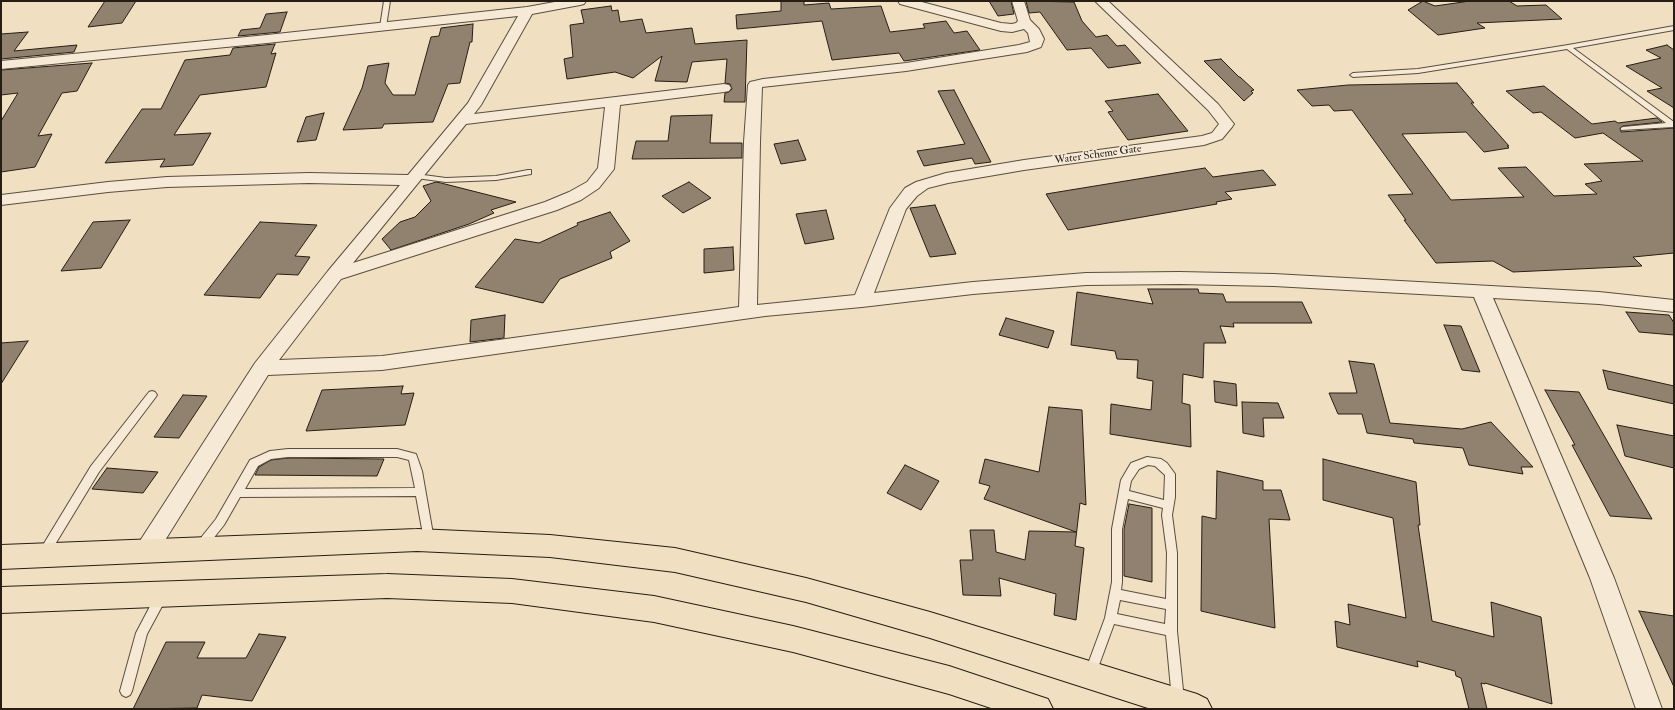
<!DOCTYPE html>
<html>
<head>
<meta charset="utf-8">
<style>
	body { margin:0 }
	#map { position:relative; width:1675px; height:710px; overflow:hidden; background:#f1dfc1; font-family:"IM FELL Double Pica",serif }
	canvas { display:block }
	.frame { position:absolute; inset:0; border:2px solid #261e14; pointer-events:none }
</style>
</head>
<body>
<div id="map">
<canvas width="1675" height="710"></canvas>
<div class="frame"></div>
</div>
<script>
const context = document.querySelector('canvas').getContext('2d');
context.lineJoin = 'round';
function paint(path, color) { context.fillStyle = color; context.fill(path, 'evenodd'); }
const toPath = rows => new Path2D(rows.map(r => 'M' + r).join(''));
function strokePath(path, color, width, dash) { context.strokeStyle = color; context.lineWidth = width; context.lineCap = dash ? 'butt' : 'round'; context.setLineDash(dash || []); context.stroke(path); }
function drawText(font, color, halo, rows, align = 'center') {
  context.font = font + ' "IM FELL Double Pica",serif'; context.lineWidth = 3; context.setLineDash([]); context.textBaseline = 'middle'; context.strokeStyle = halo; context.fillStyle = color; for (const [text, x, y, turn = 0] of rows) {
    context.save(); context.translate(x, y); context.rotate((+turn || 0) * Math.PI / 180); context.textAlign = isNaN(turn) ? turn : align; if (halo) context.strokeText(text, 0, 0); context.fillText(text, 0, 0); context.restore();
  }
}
const building = toPath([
	[105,1,136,1,122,23,88,27,105,1],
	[781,1,804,1,804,5,829,3,831,9,881,6,890,32,925,28,923,24,946,21,954,33,967,31,980,50,904,61,899,53,832,60,822,21,737,29,736,15,781,11,781,1],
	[989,1,1011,1,1014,14,998,16,989,1],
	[1026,1,1074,2,1082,21,1096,37,1107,35,1117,46,1125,45,1141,63,1108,68,1091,48,1067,50,1040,12,1029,13,1026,1],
	[1423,1,1435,6,1470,1,1509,1,1517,6,1546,5,1562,19,1477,23,1485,28,1438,35,1408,10,1423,1],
	[611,6,612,11,618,10,620,22,642,19,646,33,692,28,695,44,747,40,745,102,724,102,725,93,729,92,732,89,730,84,725,83,727,59,692,62,687,82,655,81,662,56,633,78,615,72,567,79,564,59,573,57,570,25,584,23,581,10,611,6],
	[287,12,280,32,238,36,241,30,260,28,266,14,287,12],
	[473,24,472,42,470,42,460,83,448,84,433,122,384,124,382,128,343,130,362,88,368,66,389,63,385,83,393,95,415,95,431,37,439,36,441,28,473,24],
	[28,32,14,51,77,45,74,52,1,59,1,34,28,32],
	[275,44,271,54,276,53,266,87,200,95,174,135,211,133,193,165,160,167,165,159,105,163,142,109,161,109,185,60,230,55,233,48,275,44],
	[1667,45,1674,50,1674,108,1647,91,1662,88,1626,66,1661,58,1646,50,1667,45],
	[1221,59,1239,77,1240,77,1254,90,1251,91,1253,93,1244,101,1204,61,1221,59],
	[92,63,77,91,62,93,38,136,52,134,35,167,1,172,1,121,18,93,1,95,1,70,92,63],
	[1457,83,1474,103,1471,103,1509,146,1507,146,1509,148,1484,152,1466,132,1402,134,1451,200,1524,197,1498,168,1526,167,1554,196,1597,194,1585,184,1602,181,1584,164,1643,161,1603,133,1575,138,1541,112,1533,113,1506,91,1544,86,1592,124,1615,121,1618,123,1657,118,1662,122,1623,126,1620,128,1621,132,1674,128,1674,253,1633,257,1642,266,1513,272,1493,261,1436,263,1404,220,1406,220,1388,195,1413,194,1352,110,1334,111,1329,105,1312,106,1297,90,1348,85,1457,83],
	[954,90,991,162,975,164,972,158,924,166,917,151,965,144,938,91,954,90],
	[1158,94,1188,131,1128,140,1108,112,1113,111,1105,101,1158,94],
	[324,113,316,140,297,142,306,117,324,113],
	[712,115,710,143,742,143,742,158,632,159,636,141,668,141,671,116,712,115],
	[798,140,806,160,781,164,774,144,798,140],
	[1205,168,1213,177,1263,170,1276,185,1225,192,1232,199,1216,202,1217,204,1068,230,1046,194,1205,168],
	[436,182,441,183,516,202,491,210,494,213,469,224,391,250,382,239,400,222,415,217,431,201,423,186,436,182],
	[689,182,711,198,683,213,662,196,689,182],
	[935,205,956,254,930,257,910,208,935,205],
	[826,210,834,239,805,244,796,214,826,210],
	[610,212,630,241,610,252,612,258,560,279,543,303,475,287,515,239,539,243,578,225,577,223,610,212],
	[130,220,101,268,61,271,93,222,130,220],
	[260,222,317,225,295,256,310,257,298,275,277,274,260,298,204,295,260,222],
	[733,247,734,270,704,273,704,249,733,247],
	[1148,289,1198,289,1199,293,1223,294,1226,302,1302,302,1312,323,1233,323,1234,327,1220,326,1226,343,1204,343,1203,378,1183,374,1182,403,1190,405,1191,447,1110,434,1111,404,1151,410,1153,381,1137,378,1138,360,1117,359,1115,351,1071,345,1077,292,1153,304,1148,289],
	[1626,312,1669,315,1674,323,1674,335,1639,332,1626,312],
	[505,315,504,338,470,342,471,320,505,315],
	[1006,318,1054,331,1048,348,999,335,1006,318],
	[1444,325,1461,326,1480,372,1462,370,1444,325],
	[28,341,1,384,1,343,28,341],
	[1349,361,1374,364,1390,423,1462,429,1491,422,1533,467,1521,467,1523,474,1469,465,1463,448,1414,443,1413,439,1367,433,1362,414,1338,414,1329,393,1357,393,1349,361],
	[1603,370,1674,386,1674,404,1608,389,1603,370],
	[1214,381,1236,384,1237,406,1215,402,1214,381],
	[403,386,401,394,414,393,405,425,306,431,322,390,403,386],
	[1545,390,1579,392,1652,519,1610,516,1572,445,1575,445,1545,390],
	[183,395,207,396,179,438,154,437,183,395],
	[1242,402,1278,403,1284,418,1263,418,1264,437,1243,433,1242,402],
	[1049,407,1082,410,1086,505,1080,503,1075,546,1084,548,1076,620,1054,615,1056,594,999,578,1001,596,963,595,960,560,973,560,970,530,994,530,996,552,1025,560,1029,531,1076,532,984,499,990,486,979,483,985,459,1039,472,1049,407],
	[1617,425,1674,436,1674,468,1625,456,1617,425],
	[288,458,295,458,384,459,377,476,255,475,259,467,271,460,288,458],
	[1323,459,1416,482,1420,525,1418,525,1432,621,1494,637,1491,602,1541,617,1552,704,1485,683,1485,684,1481,683,1487,709,1469,709,1461,678,1456,676,1455,671,1417,661,1418,667,1337,647,1335,621,1350,625,1348,604,1406,618,1393,518,1323,500,1323,459],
	[905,465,939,481,921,510,887,493,905,465],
	[107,468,158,472,143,493,92,489,107,468],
	[1217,471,1263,481,1263,490,1281,490,1290,520,1269,519,1275,628,1201,611,1202,516,1216,519,1217,471],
	[1129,504,1152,508,1152,582,1124,576,1124,529,1129,504],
	[1639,611,1674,616,1674,687,1639,611],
	[259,634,286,637,252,701,202,695,197,708,133,709,166,642,205,642,197,658,246,658,259,634]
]);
paint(building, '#90826e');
strokePath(building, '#261e14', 1);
const service = toPath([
	[384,1,390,1,386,27,383,29,380,27,384,1],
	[1674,26,1674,30,1573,48,1674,122,1673,127,1621,130,1621,128,1623,127,1666,123,1567,49,1418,73,1353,77,1350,75,1353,73,1418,69,1568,45,1674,26],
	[528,170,531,170,531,174,496,180,446,182,416,178,412,176,416,174,446,178,496,176,528,170],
	[152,391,155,392,157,395,155,398,99,472,48,556,44,558,40,556,39,553,40,550,91,466,149,392,152,391],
	[288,449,397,449,416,454,422,471,434,540,433,543,429,545,425,543,424,540,416,496,240,497,224,525,204,550,200,552,196,550,195,547,196,544,216,519,250,460,270,451,288,449],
	[288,457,397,457,409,460,415,488,245,489,258,466,271,459,288,457],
	[1147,457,1161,459,1167,463,1175,474,1175,497,1172,515,1177,553,1177,631,1184,700,1182,704,1178,706,1174,704,1172,700,1166,635,1114,624,1095,676,1091,678,1087,676,1085,672,1105,618,1112,582,1112,529,1121,480,1131,463,1147,457],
	[1148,465,1155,466,1165,475,1164,500,1129,491,1131,481,1139,469,1148,465],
	[1128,499,1163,508,1162,515,1167,553,1166,599,1121,590,1122,582,1122,529,1128,499],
	[1120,600,1166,609,1165,624,1117,614,1120,600],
	[161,592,165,593,167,597,147,634,132,691,130,695,126,697,122,695,120,691,136,633,157,593,161,592]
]);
const minor = toPath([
	[560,1,586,1,584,4,580,5,532,14,481,105,474,114,724,84,729,85,731,88,729,91,724,92,620,105,614,169,599,188,581,200,557,210,341,279,279,360,382,356,739,307,744,142,748,85,750,82,763,79,906,63,1019,45,1030,42,1028,33,1024,29,1012,32,1001,31,900,4,898,1,918,1,1001,23,1012,24,1016,23,1018,21,1012,1,1024,1,1030,20,1039,29,1044,39,1041,47,1027,52,906,71,762,87,760,142,757,305,855,295,890,208,905,188,916,182,946,173,1024,160,1202,136,1212,133,1219,124,1208,110,1095,1,1108,1,1218,104,1234,124,1232,127,1222,139,1204,145,1024,170,948,183,928,188,917,196,906,209,874,293,973,282,1086,273,1179,272,1274,274,1599,292,1674,300,1674,312,1599,304,1493,298,1614,578,1662,709,1636,709,1590,578,1474,297,1274,286,1179,284,1086,285,973,294,862,307,765,316,382,370,268,375,154,558,146,561,138,558,135,551,138,544,255,363,328,271,400,185,309,183,167,187,108,192,1,205,1,195,108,182,167,177,309,173,408,175,468,103,518,16,267,43,1,69,1,61,267,35,527,7,560,1],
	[605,107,598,168,587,182,569,192,545,202,353,263,466,124,605,107]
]);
const primary = toPath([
	[417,529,550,535,675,548,806,578,930,612,1197,694,1207,699,1212,709,1151,709,930,638,806,602,675,572,550,557,417,551,1,569,1,545,417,529],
	[387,574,512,579,654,596,793,626,949,666,1048,699,1053,709,994,709,949,694,793,652,654,622,512,603,387,598,1,613,1,587,387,574]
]);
strokePath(service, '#594e3f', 2);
strokePath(minor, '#594e3f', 2);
strokePath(primary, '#261e14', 2);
paint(service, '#f6ead7');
paint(minor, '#f6ead7');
paint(primary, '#f1dfc1');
drawText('11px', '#261e14', '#f6ead7', [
	["Water Scheme Gate",1098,155,-8]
]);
</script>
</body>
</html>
